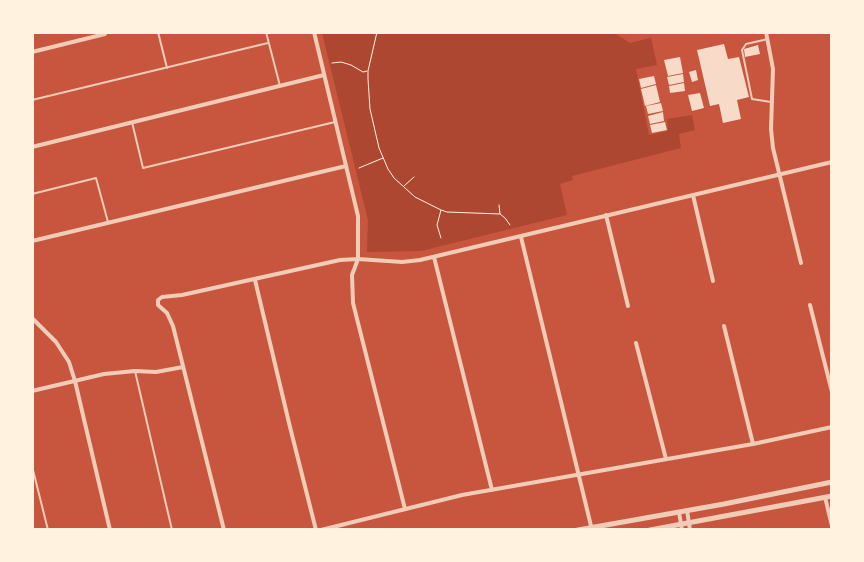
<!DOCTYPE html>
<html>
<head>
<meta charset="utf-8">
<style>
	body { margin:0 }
	#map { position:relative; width:864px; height:562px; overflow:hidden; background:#c8553d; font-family:Figtree,sans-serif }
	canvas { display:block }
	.frame { position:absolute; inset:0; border:34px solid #fff3e0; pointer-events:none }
</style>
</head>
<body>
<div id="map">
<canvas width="864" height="562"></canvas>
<div class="frame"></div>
</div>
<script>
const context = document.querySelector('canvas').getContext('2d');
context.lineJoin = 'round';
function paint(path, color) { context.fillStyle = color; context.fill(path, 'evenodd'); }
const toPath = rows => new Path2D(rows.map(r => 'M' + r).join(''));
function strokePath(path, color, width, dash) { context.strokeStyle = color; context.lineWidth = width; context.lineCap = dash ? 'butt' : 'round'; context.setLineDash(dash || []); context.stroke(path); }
paint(toPath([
	[613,32,630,43,651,38,657,65,636,69,649,135,668,131,667,119,692,115,695,130,679,134,681,148,572,176,573,180,560,184,567,215,421,251,367,252,368,220,322,33]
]), '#ae4732');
paint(toPath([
	[724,44,728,59,739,57,749,97,737,100,741,119,723,123,719,104,710,106,697,50],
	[758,45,760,54,745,57,744,49],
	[680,57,683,73,668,76,664,60],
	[696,70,698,80,692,82,689,72],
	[683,74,684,82,669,85,667,77],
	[654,76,656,84,641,88,639,79],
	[684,83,685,91,670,93,669,86],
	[656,85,660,102,645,106,641,89],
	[700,93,704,108,692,111,688,95],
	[661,103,663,111,648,114,646,106],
	[663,112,664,121,650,124,648,116],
	[665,122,667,130,652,133,650,125]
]), '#f7dbc8');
strokePath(toPath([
	[377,32,368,71,368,79,370,109,379,148,388,169,394,178,415,197,441,210],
	[332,63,341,62,351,65,363,72,367,71],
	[359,168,383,158],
	[404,186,414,177],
	[499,205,500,214,505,218,510,225],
	[441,238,437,225,441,210,447,212,500,214]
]), '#fff3e0', 1);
strokePath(toPath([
	[158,32,167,68],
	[266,32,280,86],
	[768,39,746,44,742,50,752,99,771,102],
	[32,100,268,43],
	[132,122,143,168,335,122],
	[32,194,96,178,108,222],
	[135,371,172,530],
	[32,466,48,530]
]), '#f1ccb7', 2);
strokePath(toPath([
	[314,32,358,216,358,259,352,275,353,303,405,509],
	[766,32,773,69,771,129,773,148,801,263],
	[32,52,105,34],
	[32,147,324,75],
	[693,195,713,281],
	[606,215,628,306],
	[521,237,592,530],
	[32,241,346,166],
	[434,257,492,490],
	[255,280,290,427,316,530],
	[810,305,832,392],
	[32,318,56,342,69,362,75,381,110,530],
	[724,326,753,444],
	[636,343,666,459],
	[32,391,104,374,135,371,156,372,183,367],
	[825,497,832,526],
	[687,510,690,530],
	[679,512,682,530],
	[224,530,173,326,167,313,158,305,158,300,162,297,182,295,340,260,358,259,402,262,420,260,832,162],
	[321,530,462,495,753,444,832,427]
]), '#f1ccb7', 4);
strokePath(toPath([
	[578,530,724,504,832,482],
	[650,530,832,496]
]), '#f1ccb7', 5);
</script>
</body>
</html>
